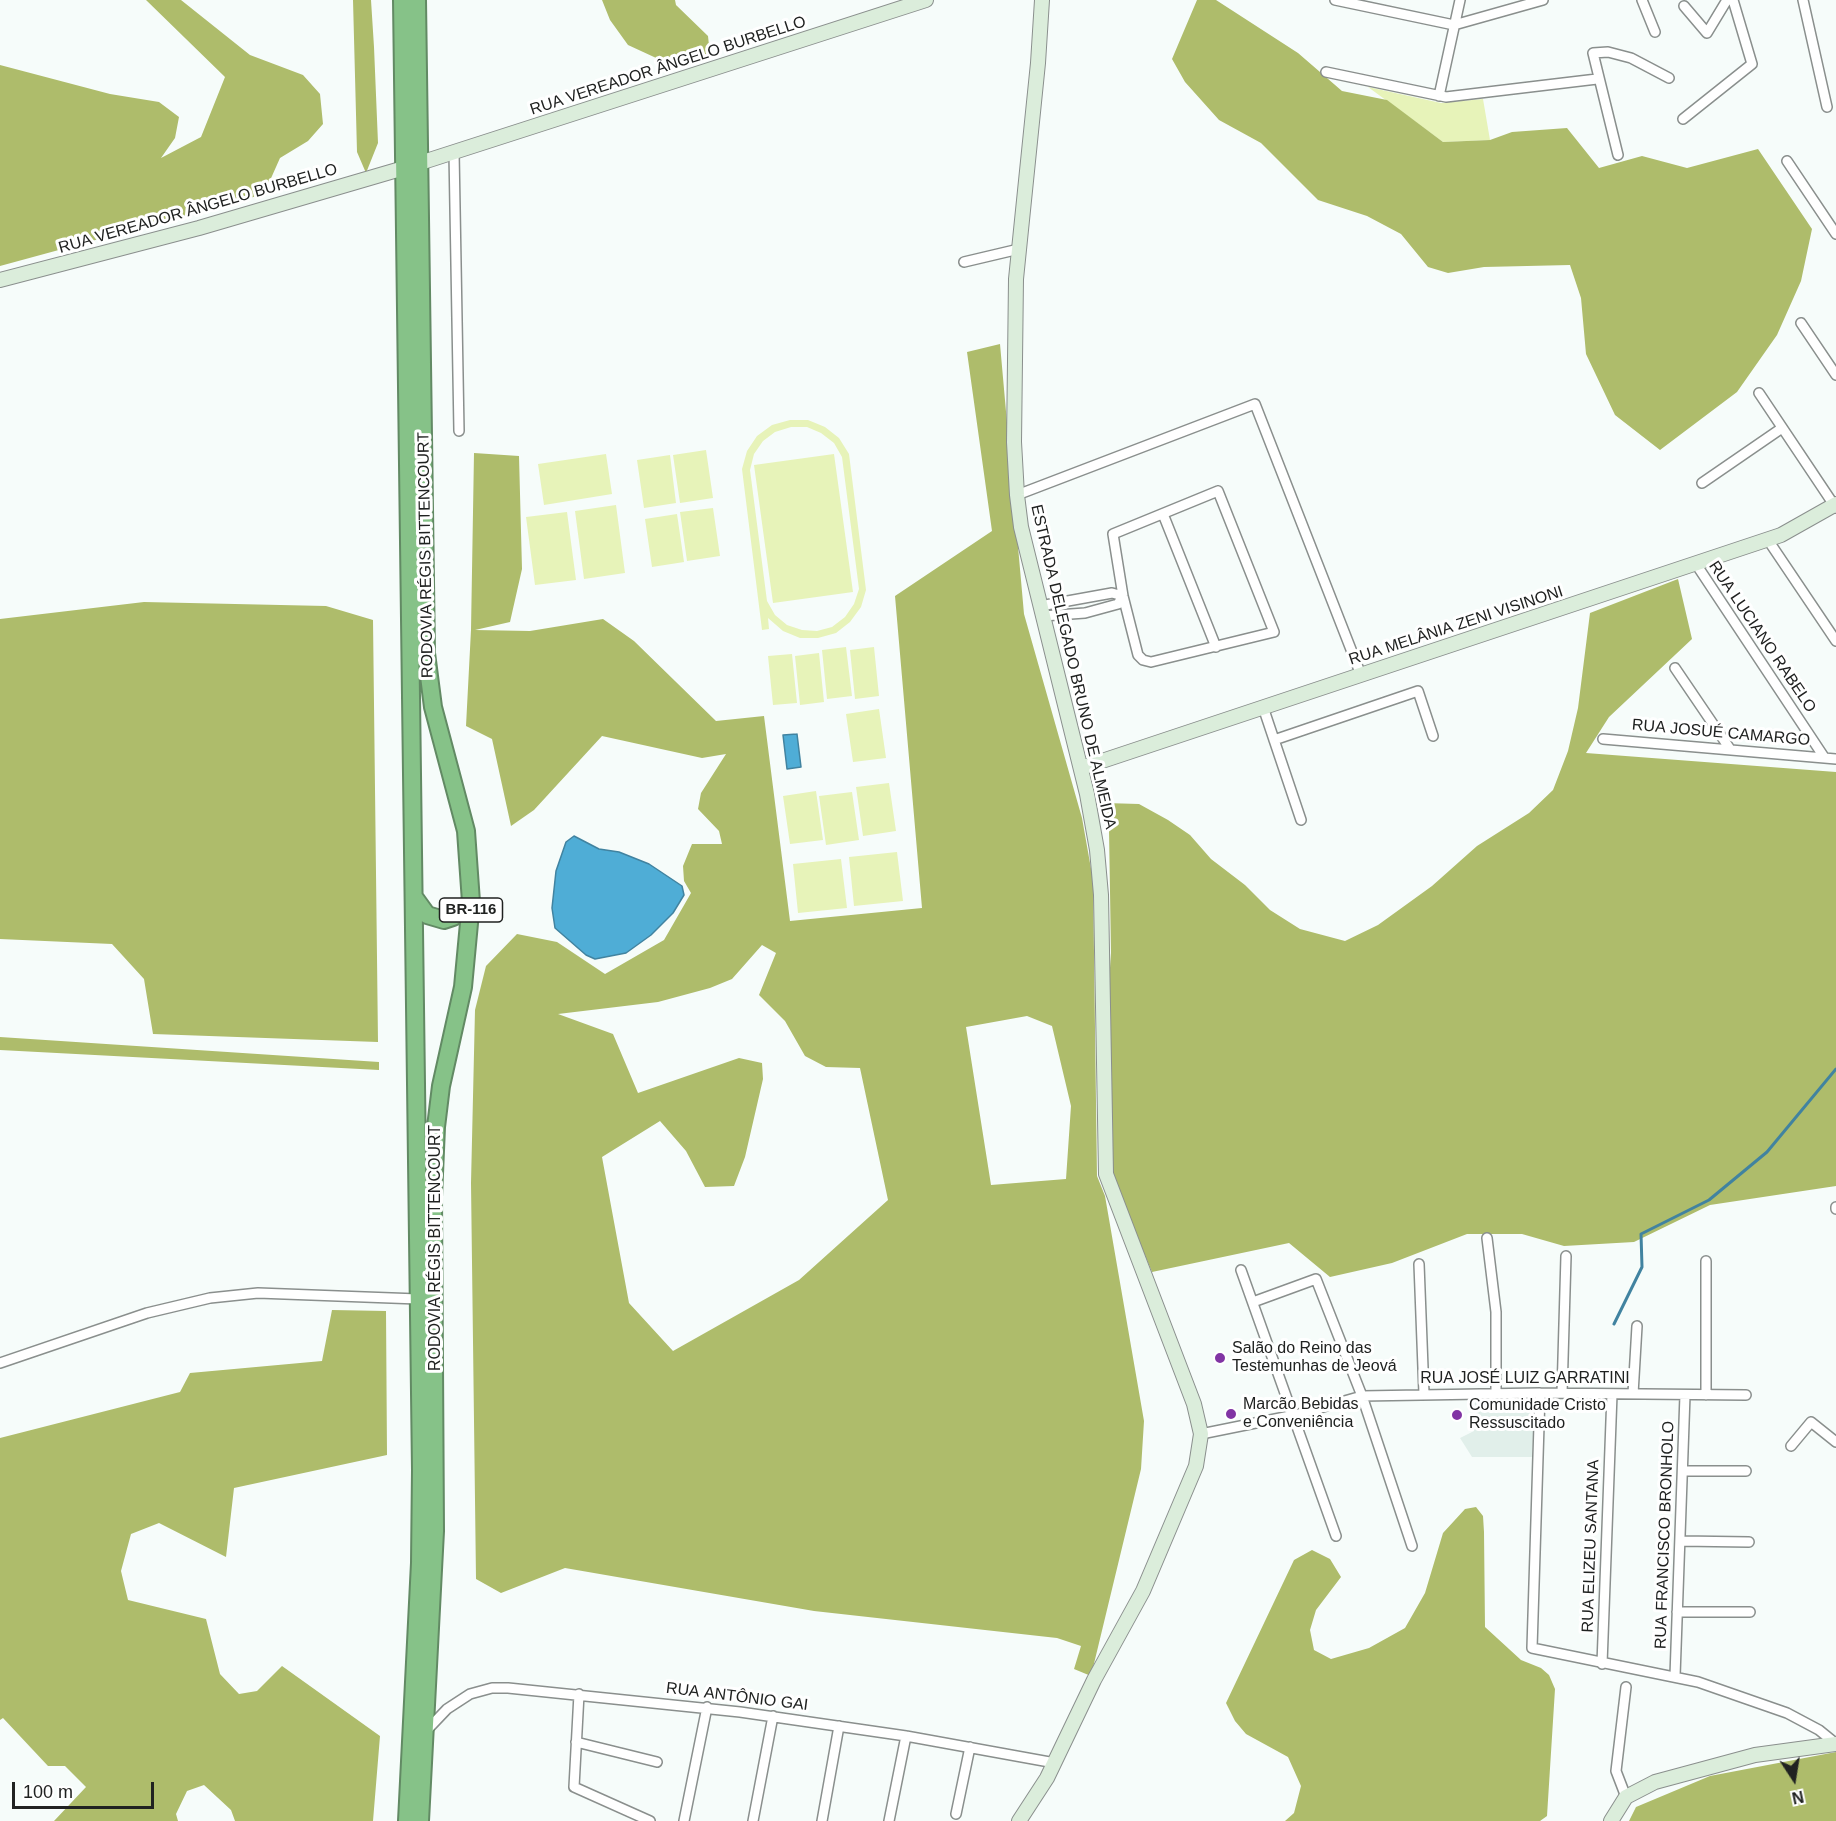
<!DOCTYPE html>
<html>
<head>
<meta charset="utf-8">
<style>
	body { margin:0 }
	#map { position:relative; width:1836px; height:1821px; overflow:hidden; background:#f6fcfa; font-family:Arial,sans-serif }
	canvas { display:block }
	.north { position:absolute; left:1764px; top:1749px; width:60px; height:60px; -webkit-text-stroke:4px #fff; paint-order:stroke; rotate:168deg; font-size:16px; font-weight:700; line-height:24px; text-align:center; color:#202221 }
	.north::after { content:''; display:block; margin:auto; width:21px; height:27px; background:#202221; clip-path:polygon(50% 0,100% 100%,50% 72%,0 100%) }
	.scale { position:absolute; left:12px; top:1782px; width:142px; height:27px; box-sizing:border-box; border:3px solid #202221; border-top:0; padding-left:8px; font-size:18px; line-height:21px; white-space:nowrap; color:#202221; -webkit-text-stroke:4px #fff; paint-order:stroke }
</style>
</head>
<body>
<div id="map">
<canvas width="1836" height="1821"></canvas>
<div class="north">N</div>
<div class="scale">100 m</div>
</div>
<script>
const context = document.querySelector('canvas').getContext('2d');
context.lineJoin = 'round';
function paint(path, color) { context.fillStyle = color; context.fill(path, 'evenodd'); }
const toPath = rows => new Path2D(rows.map(r => 'M' + r).join(''));
function strokePath(path, color, width, dash) { context.strokeStyle = color; context.lineWidth = width; context.lineCap = dash ? 'butt' : 'round'; context.setLineDash(dash || []); context.stroke(path); }
function drawText(font, color, halo, rows, align = 'center') {
  context.font = font + ' Arial,sans-serif'; context.lineWidth = 6; context.setLineDash([]); context.textBaseline = 'middle'; context.strokeStyle = halo; context.fillStyle = color; for (const [text, x, y, turn = 0] of rows) {
    context.save(); context.translate(x, y); context.rotate((+turn || 0) * Math.PI / 180); context.textAlign = isNaN(turn) ? turn : align; if (halo) context.strokeText(text, 0, 0); context.fillText(text, 0, 0); context.restore();
  }
}
paint(toPath([
	[1531,1398,1534,1401,1532,1457,1472,1457,1460,1438,1474,1431,1475,1400]
]), '#e1efea');
paint(toPath([
	[1368,87,1441,103,1483,99,1490,140,1443,142],
	[790,420,808,420,825,427,839,438,849,454,866,590,861,607,850,622,836,633,818,638,800,638,783,631,768,618,769,629,762,630,742,469,747,451,757,436,772,425],
	[791,427,807,427,821,433,834,443,842,457,859,589,854,604,845,617,832,627,817,631,802,630,787,625,775,615,767,601,750,470,754,454,763,441,775,432],
	[706,450,713,498,680,503,673,455],
	[606,454,612,494,544,505,538,464],
	[834,454,853,592,773,603,754,465],
	[670,455,676,503,644,508,637,460],
	[616,505,625,573,584,579,575,511],
	[713,508,720,556,687,561,680,512],
	[567,512,576,580,535,585,526,517],
	[677,514,684,562,652,567,645,519],
	[846,647,852,696,827,699,822,650],
	[874,647,879,696,855,699,850,650],
	[819,653,824,702,800,705,795,656],
	[792,654,797,703,773,705,768,656],
	[879,709,886,758,853,762,846,714],
	[889,783,896,831,863,836,856,787],
	[816,791,823,840,790,844,783,796],
	[852,792,859,840,826,845,819,796],
	[897,852,903,901,854,906,849,857],
	[841,859,847,908,798,913,793,864]
]), '#e7f3b9');
paint(toPath([
	[146,0,181,0,250,55,303,75,320,94,323,124,308,141,280,158,268,185,257,196,0,266,0,65,110,94,159,102,179,117,175,138,161,158,201,137,225,77],
	[353,0,371,0,374,47,378,143,366,173,357,152],
	[602,0,675,0,676,5,708,36,710,55,693,65,667,63,628,45,610,20],
	[1197,0,1216,0,1298,53,1342,91,1387,100,1443,142,1490,140,1512,132,1567,128,1599,168,1642,156,1687,168,1758,149,1812,229,1801,281,1777,335,1737,392,1660,450,1615,415,1586,354,1581,298,1570,265,1484,267,1448,273,1428,267,1401,234,1367,216,1318,200,1261,143,1219,120,1185,82,1172,59],
	[1000,344,1024,614,1082,818,1093,880,1097,1176,1105,1196,1144,1421,1141,1469,1091,1676,1074,1669,1081,1646,1057,1638,814,1611,565,1568,501,1593,476,1579,471,1183,475,1010,486,966,517,934,557,942,605,974,664,940,691,893,684,881,683,866,692,844,722,844,719,831,698,809,701,793,726,754,702,758,602,736,534,810,511,826,492,739,466,726,471,630,474,453,519,456,522,569,510,622,475,630,530,631,603,619,634,641,716,721,764,716,790,921,922,908,895,596,992,531,967,352],
	[762,945,776,953,759,995,785,1021,805,1056,826,1067,860,1068,888,1200,799,1280,673,1351,629,1303,602,1157,660,1121,686,1151,705,1187,734,1186,745,1157,763,1079,762,1063,739,1058,638,1093,613,1034,558,1014,658,1002,710,988,732,979],
	[1027,1016,1052,1026,1071,1106,1066,1179,991,1185,966,1027],
	[1678,579,1692,639,1609,717,1586,753,1836,772,1836,1186,1710,1205,1634,1242,1564,1246,1522,1234,1467,1234,1392,1263,1330,1277,1289,1243,1152,1272,1110,1171,1106,1026,1111,953,1109,830,1105,803,1139,804,1168,820,1190,835,1211,859,1245,885,1270,910,1300,929,1345,941,1378,925,1432,886,1477,846,1529,813,1553,790,1568,751,1578,708,1590,613],
	[144,602,326,606,373,620,378,1042,153,1034,144,979,112,944,0,939,0,619],
	[0,1037,379,1062,379,1070,0,1050],
	[332,1310,386,1311,387,1455,234,1488,226,1557,159,1523,131,1534,121,1571,128,1600,206,1619,220,1674,239,1694,257,1691,282,1666,380,1736,373,1821,235,1821,231,1810,204,1785,187,1791,176,1814,178,1821,54,1821,86,1787,65,1766,48,1766,3,1718,0,1720,0,1438,180,1392,190,1373,322,1361],
	[1476,1507,1483,1516,1484,1532,1485,1627,1521,1660,1541,1668,1549,1675,1555,1689,1547,1816,1540,1821,1285,1821,1294,1813,1301,1786,1288,1757,1246,1734,1235,1721,1226,1703,1294,1560,1312,1550,1330,1559,1341,1577,1316,1610,1310,1630,1314,1650,1331,1659,1369,1648,1405,1628,1425,1593,1443,1533,1465,1509],
	[1836,1752,1836,1821,1629,1821,1636,1807,1710,1776]
]), '#aebc6b');
const water = toPath([
	[797,734,801,767,787,769,783,735,797,734],
	[574,836,599,849,619,852,649,864,682,886,684,895,673,913,651,935,626,953,595,959,586,955,555,928,552,908,556,871,566,842,574,836]
]);
paint(water, '#4fadd6');
strokePath(water, '#4183a0', 1.5);
strokePath(toPath([
	[1614,1324,1642,1267,1641,1234,1709,1200,1767,1152,1836,1069]
]), '#4183a0', 3);
const street = toPath([
	[1335,0,1454,25,1543,0],
	[1642,0,1655,32],
	[1803,0,1827,107],
	[1684,6,1707,33,1727,0],
	[1326,72,1446,97,1597,79],
	[1439,96,1460,0],
	[1683,119,1752,64,1733,0],
	[454,152,459,431],
	[1618,155,1593,53,1608,52,1631,58,1669,78],
	[1787,161,1836,234],
	[964,262,1019,249],
	[1801,323,1836,375],
	[1759,393,1836,508],
	[1702,483,1782,428],
	[1218,491,1274,632,1151,662,1143,660,1138,655,1123,596,1113,534,1218,491],
	[1017,495,1255,404,1361,675],
	[1163,514,1216,647],
	[1768,540,1836,641],
	[1696,564,1824,757],
	[1040,606,1112,593,1123,596,1118,604,1085,613,1043,616],
	[1675,668,1730,749],
	[1263,707,1301,820],
	[1603,739,1836,759],
	[1274,740,1418,691,1433,736],
	[1836,1207,1836,1209],
	[1487,1238,1496,1312,1496,1394],
	[1706,1261,1706,1395],
	[1419,1264,1424,1394],
	[1241,1270,1336,1536],
	[1253,1302,1316,1279,1362,1396,1412,1546],
	[0,1363,147,1313,210,1298,258,1293,418,1299],
	[1540,1393,1532,1648,1698,1682,1787,1713,1819,1730,1835,1743],
	[1562,1393,1566,1256],
	[1633,1394,1637,1326],
	[1201,1434,1295,1415,1362,1396,1540,1393,1746,1395],
	[1791,1446,1811,1422,1836,1442],
	[1683,1471,1746,1471],
	[1681,1541,1749,1542],
	[1677,1612,1750,1612],
	[1602,1664,1612,1394],
	[1675,1676,1685,1395],
	[1626,1687,1616,1771,1626,1797],
	[579,1694,574,1787,650,1821],
	[427,1730,447,1709,470,1694,492,1688,508,1688,740,1712,906,1736,1055,1763],
	[576,1742,657,1762],
	[956,1814,970,1747],
	[684,1821,707,1707],
	[753,1821,773,1716],
	[822,1821,839,1726],
	[889,1821,906,1736]
]);
const secondary = toPath([
	[420,163,926,0],
	[0,280,199,228,404,168],
	[1081,768,1781,535,1836,504],
	[1019,1821,1047,1778,1094,1680,1143,1591,1196,1466,1201,1434,1194,1404,1106,1174,1101,895,1097,850,1087,794,1021,527,1017,495,1014,442,1016,279,1038,63,1042,0],
	[1611,1821,1626,1797,1655,1782,1755,1755,1836,1744]
]);
const highway = toPath([
	[402,0,421,1470,420,1563,407,1821],
	[417,0,426,653,433,707,466,831,471,902,463,987,441,1086,436,1127,433,1197,435,1531,420,1821],
	[414,897,427,915,444,920,453,917,471,902]
]);
strokePath(street, '#8a8f8d', 12);
strokePath(secondary, '#8a8f8d', 16);
strokePath(highway, '#628a64', 20);
strokePath(street, '#fff', 9);
strokePath(secondary, '#dbeddb', 14);
strokePath(highway, '#86c288', 16);
for (const [x, y, r, color] of [
	[1220,1358,6,"#8134a4"],
	[1231,1414,6,"#8134a4"],
	[1457,1415,6,"#8134a4"]
]) { const dot = new Path2D(); dot.arc(x, y, r, 0, 2 * Math.PI); context.fillStyle = color; context.fill(dot); strokePath(dot, '#fff', 2); }
for (const [x, y, w] of [
	[471,910,63]
]) { const box = new Path2D(); box.roundRect(x - w / 2, y - 12, w, 24, 4.5); context.fillStyle = '#fff'; context.fill(box); strokePath(box, '#202221', 1.5); }
drawText('bold 15px', '#202221', null, [
	["BR-116",471,910]
]);
drawText('16px', '#202221', '#fff', [
	["RUA VEREADOR ÂNGELO BURBELLO",668,66,-18],
	["RUA VEREADOR ÂNGELO BURBELLO",198,209,-16],
	["RODOVIA RÉGIS BITTENCOURT",426,555,-91],
	["RUA MELÂNIA ZENI VISINONI",1456,626,-18],
	["RUA LUCIANO RABELO",1762,637,56],
	["ESTRADA DELEGADO BRUNO DE ALMEIDA",1073,667,77],
	["RUA JOSUÉ CAMARGO",1721,733,5],
	["RODOVIA RÉGIS BITTENCOURT",436,1248,-90],
	["RUA JOSÉ LUIZ GARRATINI",1525,1379],
	["RUA FRANCISCO BRONHOLO",1665,1535,-88],
	["RUA ELIZEU SANTANA",1591,1546,-88],
	["RUA ANTÔNIO GAI",737,1697,7]
]);
drawText('16px', '#202221', '#fff', [
	["Salão do Reino das",1232,1349],
	["Testemunhas de Jeová",1232,1367],
	["Marcão Bebidas",1243,1405],
	["e Conveniência",1243,1423],
	["Comunidade Cristo",1469,1406],
	["Ressuscitado",1469,1424]
], 'left');
</script>
</body>
</html>
